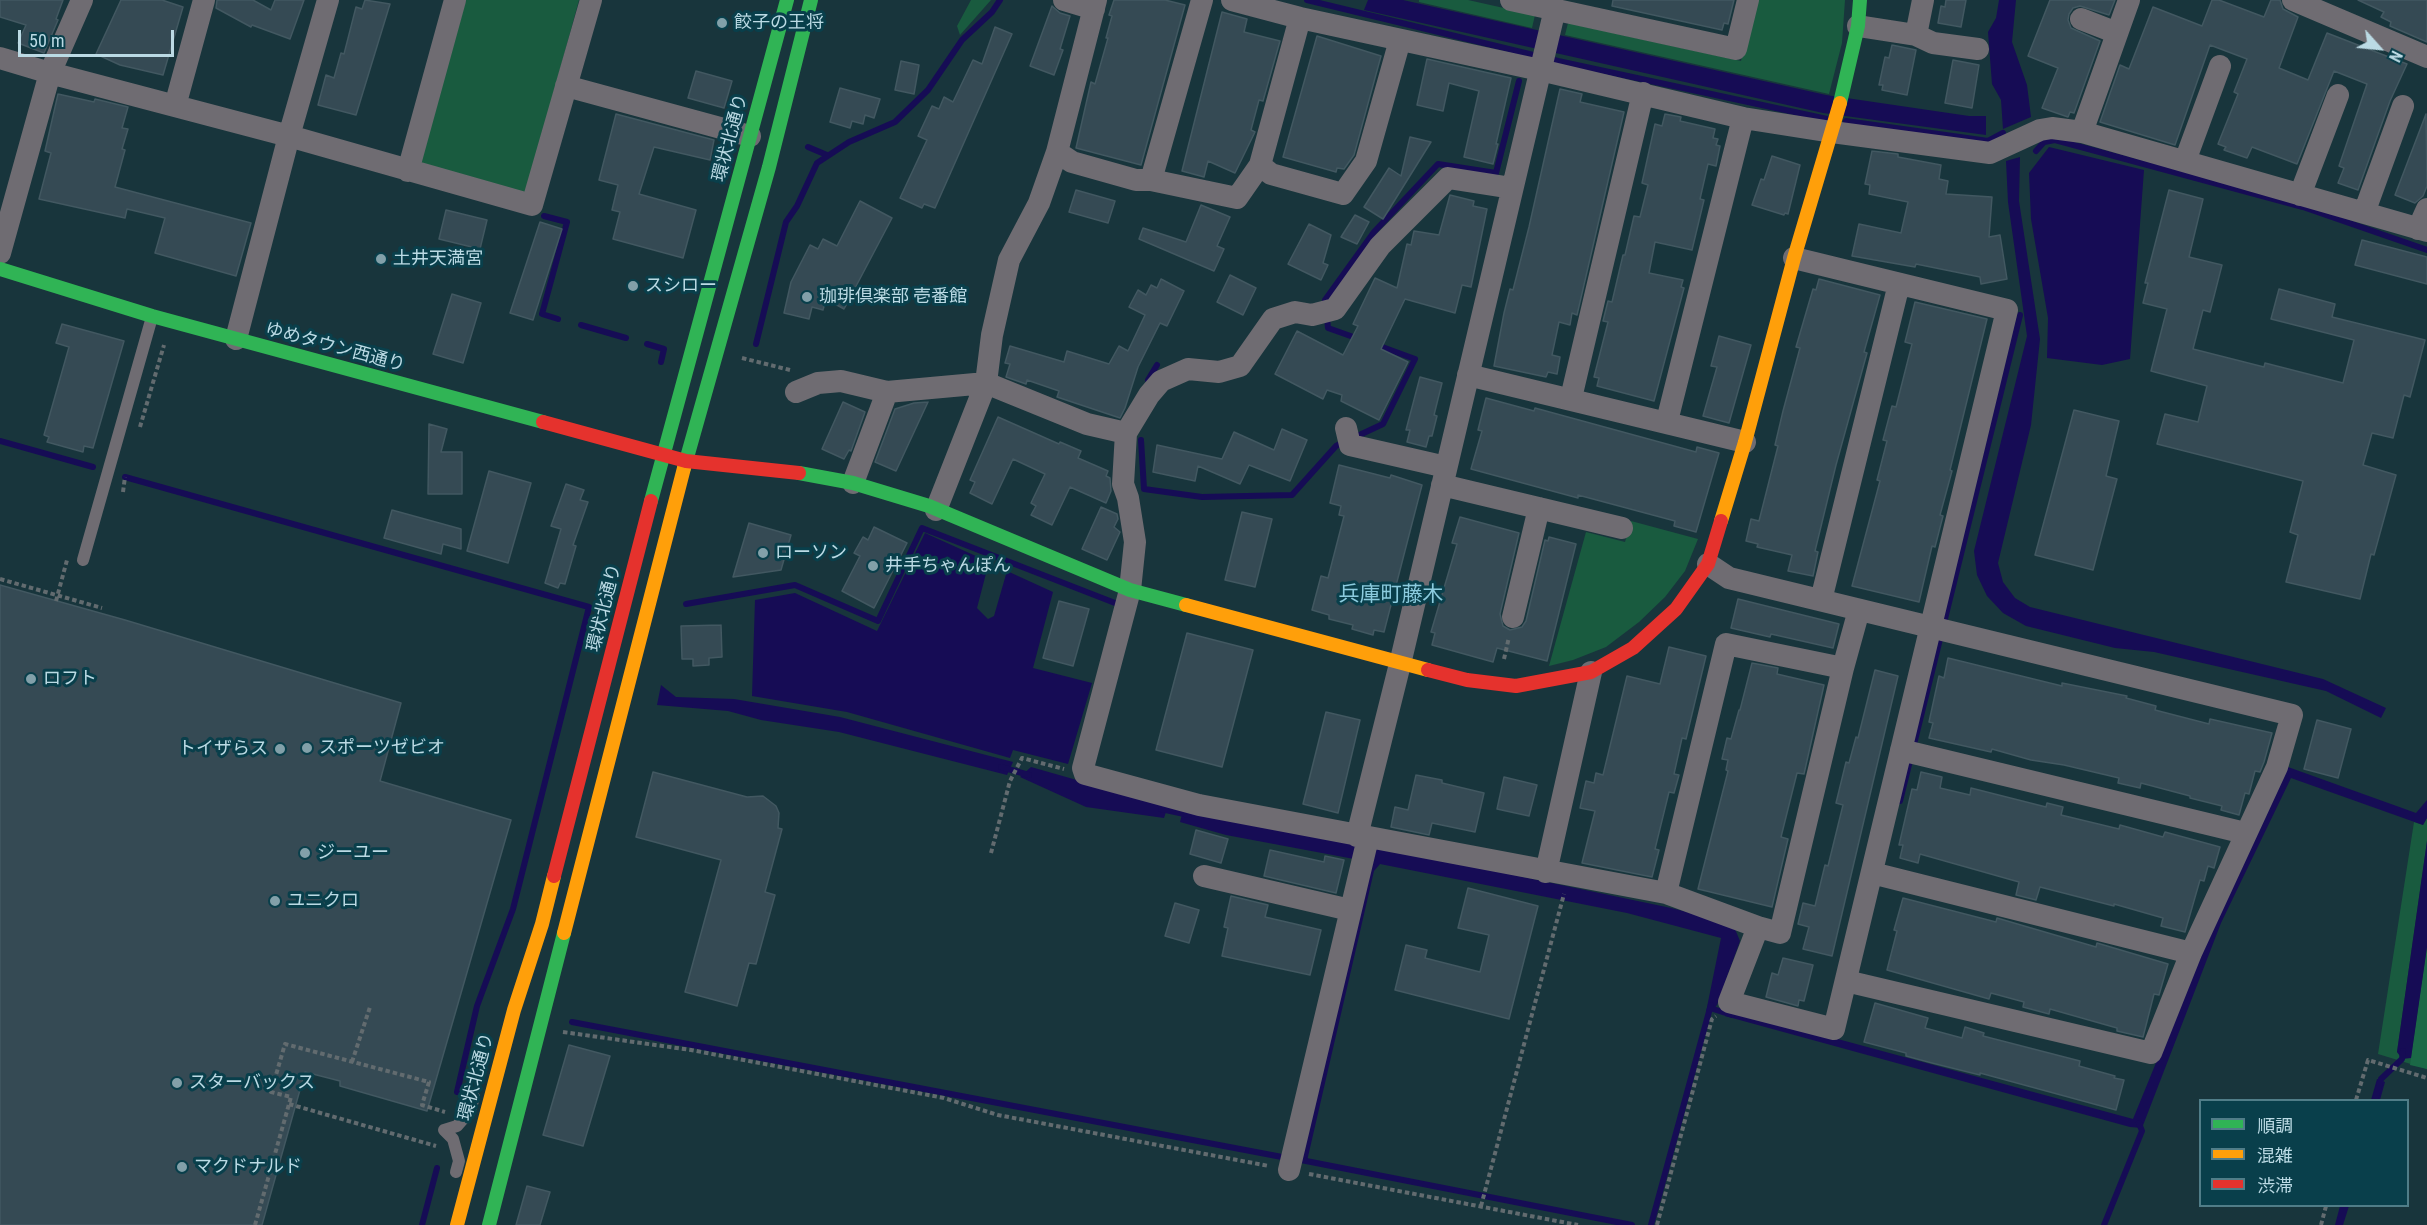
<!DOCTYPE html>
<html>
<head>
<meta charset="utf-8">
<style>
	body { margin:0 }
	#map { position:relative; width:2427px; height:1225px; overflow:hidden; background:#18353c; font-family:"Roboto Condensed","Noto Sans JP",sans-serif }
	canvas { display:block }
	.legend { position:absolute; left:2199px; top:1099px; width:210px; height:108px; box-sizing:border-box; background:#093f4b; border:2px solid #507d88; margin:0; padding:8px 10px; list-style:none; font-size:18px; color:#bbdae4 }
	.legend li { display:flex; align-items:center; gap:12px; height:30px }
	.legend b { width:30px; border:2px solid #507d88 }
	.north { position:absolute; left:2349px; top:18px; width:60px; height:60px; -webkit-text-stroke:4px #093f4b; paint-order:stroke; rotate:117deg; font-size:16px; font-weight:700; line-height:24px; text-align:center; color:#bbdae4 }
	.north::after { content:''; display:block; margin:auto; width:21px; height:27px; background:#bbdae4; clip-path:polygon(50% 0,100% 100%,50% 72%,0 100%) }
	.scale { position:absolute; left:18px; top:30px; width:156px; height:27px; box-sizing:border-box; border:3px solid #bbdae4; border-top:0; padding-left:8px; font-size:18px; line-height:21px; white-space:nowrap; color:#bbdae4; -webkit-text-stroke:4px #093f4b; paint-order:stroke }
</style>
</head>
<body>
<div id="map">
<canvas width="2427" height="1225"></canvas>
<ul class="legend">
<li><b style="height:8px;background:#30b455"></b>順調</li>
<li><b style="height:8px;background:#ff9f0a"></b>混雑</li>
<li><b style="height:8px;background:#e5322d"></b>渋滞</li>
</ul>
<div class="north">N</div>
<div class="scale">50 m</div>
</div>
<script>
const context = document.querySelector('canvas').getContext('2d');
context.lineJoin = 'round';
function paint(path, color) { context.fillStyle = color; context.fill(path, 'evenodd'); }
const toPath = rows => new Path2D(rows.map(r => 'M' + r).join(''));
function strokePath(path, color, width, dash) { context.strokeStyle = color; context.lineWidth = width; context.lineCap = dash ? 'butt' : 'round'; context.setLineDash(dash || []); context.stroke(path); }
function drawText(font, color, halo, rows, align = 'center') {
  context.font = font + ' "Roboto Condensed","Noto Sans JP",sans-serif'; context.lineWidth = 6; context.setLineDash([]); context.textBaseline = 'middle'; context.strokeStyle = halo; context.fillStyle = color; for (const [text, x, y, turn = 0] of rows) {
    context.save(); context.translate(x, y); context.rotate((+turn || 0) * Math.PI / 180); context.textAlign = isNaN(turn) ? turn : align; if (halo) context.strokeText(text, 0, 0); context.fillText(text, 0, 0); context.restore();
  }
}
paint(toPath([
	[466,0,579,0,526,194,419,165],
	[971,0,991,0,960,35,957,26],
	[1419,0,1468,0,1535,15,1532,28,1419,2],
	[1756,0,1845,0,1842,43,1829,94,1565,35,1568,23,1741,61],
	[1631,521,1698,539,1685,571,1665,597,1639,622,1606,647,1573,660,1549,666,1586,532,1625,542],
	[2427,818,2427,841,2397,1052,2411,1058,2427,947,2427,1069,2378,1054,2414,822,2423,825]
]), '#195b3f');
paint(toPath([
	[2427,947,2427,1069,2410,1065]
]), '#1b6946');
paint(toPath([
	[1368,0,1403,0,1826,95,1969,116,1986,116,1986,135,1823,113,1364,10],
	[1999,0,2016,0,2012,42,2027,85,2031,117,2003,129,2001,100,1992,84,1988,32,1996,18],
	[2049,147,2144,170,2130,359,2102,365,2047,358,2048,318,2031,219,2029,173],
	[2020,157,2019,201,2040,339,2031,425,1998,563,2003,582,2015,598,2030,607,2323,679,2386,708,2381,718,2326,691,2154,652,2115,648,2026,626,2003,613,1987,596,1977,575,1974,551,2027,336,2008,202,2006,161],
	[925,533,989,562,977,608,988,619,994,616,1007,571,1053,592,1033,668,1092,683,1068,764,1013,750,1010,758,847,712,752,696,755,600,795,593,877,631],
	[661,685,676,697,734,699,840,717,1013,762,1007,775,839,732,761,720,728,711,657,705],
	[1031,767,1168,806,1164,818,1086,807,1020,777],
	[2288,767,2416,813,2427,800,2427,818,2423,825,2291,778,2221,923,2142,1128,2130,1127,1725,1016,1727,1009,2133,1119,2214,921],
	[1184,807,1357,842,1354,859,1226,835,1180,822],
	[2427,841,2427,947,2411,1058,2402,1059,2397,1052],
	[1375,846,1671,908,1703,916,1735,929,1740,941,1717,1005,1711,1012,1706,1012,1721,938,1627,913,1380,864,1374,871,1307,1161,1301,1160],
	[2377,1079,2385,1082,2380,1100,2371,1100],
	[2340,1206,2349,1206,2343,1225,2335,1225]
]), '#160c55');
strokePath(toPath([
	[1307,0,1558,61,1827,119],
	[1846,121,1988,141,2003,133],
	[808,147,827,155],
	[2036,151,2044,142,2055,140,2303,207,2427,250],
	[544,216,567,222,542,314,558,319],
	[1326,307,1325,300,1374,232,1438,164,1496,173,1519,81],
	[1327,317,1328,328,1359,339],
	[581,325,626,338],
	[647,344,664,349,661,362],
	[756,344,786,222,797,206,817,163,849,142,895,122,928,90,962,40,992,12,1000,0],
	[1148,380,1157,365],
	[1353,438,1383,424,1415,359,1374,344],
	[1141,440,1144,489,1202,497,1292,495,1336,446,1344,442],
	[0,441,93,467],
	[125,477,589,607,513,909,477,1006,457,1092],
	[686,604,795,585,878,621,922,528,1115,603],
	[1001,767,1029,775],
	[1900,801,2020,315],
	[1161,809,1189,815],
	[1711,1005,1710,1008,1732,1015],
	[572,1022,1282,1157],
	[2375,1100,2381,1079,2402,1059,2403,1051],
	[1301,1160,1632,1225],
	[422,1225,437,1168],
	[1651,1225,1710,1008],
	[2104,1225,2142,1131,2139,1123]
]), '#160c55', 6);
const building = toPath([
	[0,0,63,0,56,19,58,20,44,53,18,43,26,25,0,17,0,0],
	[121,0,162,0,183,7,163,75,120,65,96,54,121,0],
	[217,0,253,0,271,10,275,0,304,0,290,39,252,25,251,27,216,8,217,0],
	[365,0,390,4,356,115,318,105,326,75,334,78,341,53,344,54,356,7,362,9,365,0],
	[1114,0,1165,0,1185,5,1141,165,1076,148,1091,82,1095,84,1108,38,1106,38,1112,16,1109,15,1114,0],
	[1613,0,1734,0,1728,24,1724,23,1722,30,1612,6,1613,0],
	[1946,0,1966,0,1961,27,1938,23,1941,6,1945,7,1946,0],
	[2050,0,2115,0,2109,15,2080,6,2073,8,2069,14,2068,20,2071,28,2100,41,2074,113,2070,112,2068,117,2042,108,2058,68,2028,56,2050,0],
	[2212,0,2219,0,2264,17,2271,0,2280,0,2283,9,2298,17,2279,68,2308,80,2327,33,2407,64,2390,101,2358,190,2338,183,2344,168,2339,166,2367,84,2334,71,2297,164,2252,147,2247,158,2224,150,2226,147,2218,144,2238,94,2234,92,2247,59,2210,45,2175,145,2100,122,2120,65,2129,69,2153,7,2202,26,2212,0],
	[2358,0,2427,0,2427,42,2390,26,2391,22,2381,17,2384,12,2358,0],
	[1052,6,1060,13,1070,16,1060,49,1063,50,1054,75,1030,66,1052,6],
	[1222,12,1247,19,1244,32,1280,41,1263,101,1259,100,1251,130,1255,132,1235,173,1208,161,1204,177,1182,171,1222,12],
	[995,27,1012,34,935,208,924,204,922,208,900,198,927,140,918,136,932,106,939,109,944,97,953,102,973,60,982,64,995,27],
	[1317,36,1381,56,1354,155,1344,169,1337,168,1336,172,1283,157,1317,36],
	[1892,45,1916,50,1907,95,1882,90,1883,85,1879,85,1885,57,1889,58,1892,45],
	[1427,59,1511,78,1496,144,1498,144,1493,164,1464,157,1479,91,1449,83,1443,111,1417,105,1427,59],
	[1953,60,1979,65,1972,108,1945,103,1953,60],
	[901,61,919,65,914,94,895,90,901,61],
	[696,71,732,81,724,108,688,98,696,71],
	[840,88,880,99,874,118,865,115,863,124,852,121,850,128,830,122,840,88],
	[1560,89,1582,94,1580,102,1624,112,1577,315,1572,313,1570,325,1559,322,1552,355,1560,357,1557,374,1548,372,1546,377,1494,366,1504,313,1510,289,1513,290,1529,227,1560,89],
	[58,94,94,102,95,99,128,107,122,128,128,129,122,149,125,150,115,187,251,223,236,276,155,253,165,218,127,209,125,218,39,199,51,153,45,151,58,94],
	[616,114,714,140,710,160,654,147,639,194,696,210,683,258,613,239,620,212,612,210,618,185,599,180,616,114],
	[1665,114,1681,117,1680,121,1715,129,1713,138,1718,139,1716,145,1720,146,1716,166,1708,164,1700,199,1704,200,1692,250,1655,242,1649,273,1683,280,1681,287,1684,288,1654,401,1597,386,1599,378,1594,377,1608,322,1603,321,1608,301,1612,302,1623,255,1625,255,1634,216,1640,217,1648,185,1642,183,1655,124,1662,126,1665,114],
	[2426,114,2427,186,2423,196,2415,203,2395,195,2426,114],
	[1410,137,1431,142,1383,219,1364,207,1389,168,1401,176,1410,137],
	[1872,151,1898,154,1898,157,1941,165,1939,179,1948,181,1946,194,1992,197,1989,237,2000,235,2007,279,1981,284,1980,277,1916,264,1915,267,1852,256,1859,224,1901,233,1908,202,1869,194,1870,185,1865,184,1872,151],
	[1772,156,1800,165,1788,214,1785,213,1784,215,1752,205,1761,179,1764,180,1772,156],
	[1076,190,1115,201,1108,223,1069,212,1076,190],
	[2169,190,2203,199,2189,257,2222,265,2210,312,2203,310,2193,349,2264,367,2265,363,2343,383,2354,340,2271,319,2279,289,2335,304,2332,317,2425,340,2410,397,2404,395,2393,438,2372,433,2363,465,2396,475,2374,555,2371,554,2360,599,2286,582,2298,535,2290,532,2303,481,2157,444,2165,414,2198,422,2207,386,2151,371,2167,309,2143,303,2148,283,2145,283,2169,190],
	[1450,195,1474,201,1473,206,1487,209,1471,287,1462,285,1455,313,1405,299,1381,349,1408,362,1379,420,1341,401,1342,395,1327,390,1323,399,1275,374,1297,331,1343,355,1358,326,1353,324,1375,278,1397,288,1407,244,1411,245,1414,231,1439,235,1450,195],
	[860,201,892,218,844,309,826,299,823,310,812,307,809,319,784,313,791,282,810,245,818,249,823,239,837,246,860,201],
	[1201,205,1230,217,1217,246,1224,249,1214,271,1139,239,1143,228,1186,242,1201,205],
	[446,210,487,220,480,249,439,239,446,210],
	[1355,215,1369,222,1357,244,1341,237,1355,215],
	[540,222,562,229,533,320,510,313,540,222],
	[1309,224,1331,235,1323,263,1328,265,1321,280,1288,264,1309,224],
	[2362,240,2427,257,2427,284,2355,265,2362,240],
	[1230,275,1256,288,1243,315,1217,302,1230,275],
	[1161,279,1184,291,1167,326,1160,323,1138,367,1125,408,1120,418,1057,397,1059,391,1027,380,1026,384,1006,377,1010,364,1005,363,1010,346,1064,362,1067,351,1109,364,1119,346,1128,351,1145,315,1129,307,1138,290,1146,295,1151,285,1157,288,1161,279],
	[1819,279,1880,295,1864,352,1867,353,1836,465,1815,551,1818,552,1813,576,1788,571,1792,555,1757,547,1758,544,1746,541,1751,519,1759,521,1778,446,1775,445,1783,411,1800,348,1796,347,1813,289,1816,290,1819,279],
	[452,294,481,303,463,363,433,354,452,294],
	[1915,302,1987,319,1950,470,1952,471,1940,515,1943,516,1935,547,1932,546,1919,602,1852,586,1880,481,1877,480,1887,441,1883,440,1892,406,1896,407,1912,344,1905,342,1915,302],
	[62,324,124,341,93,448,84,446,83,452,47,442,49,437,44,435,69,347,56,343,62,324],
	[1719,336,1751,345,1729,423,1703,416,1717,367,1711,366,1719,336],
	[1420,377,1442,383,1434,415,1437,416,1432,436,1429,436,1426,447,1407,442,1410,430,1406,430,1420,377],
	[1486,398,1534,411,1535,408,1696,452,1697,447,1719,453,1696,532,1674,526,1675,521,1578,495,1578,498,1471,469,1482,431,1478,430,1486,398],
	[843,402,865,412,851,451,849,450,844,459,822,449,843,402],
	[928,402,896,471,875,462,895,409,914,403,928,402],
	[2074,410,2119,421,2106,476,2117,479,2093,570,2035,555,2074,410],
	[998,417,1059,444,1060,442,1081,451,1078,458,1108,471,1106,476,1110,478,1111,491,1106,503,1070,487,1052,525,1031,515,1036,506,1031,503,1045,474,1013,459,992,504,970,493,975,482,970,480,998,417],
	[429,424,447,429,441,452,462,452,462,494,428,494,429,424],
	[1282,429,1307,440,1290,481,1249,465,1240,484,1198,466,1195,481,1153,472,1157,445,1222,459,1234,432,1274,450,1282,429],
	[1339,465,1390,478,1391,475,1422,485,1384,632,1374,630,1373,635,1352,629,1353,625,1329,619,1329,615,1312,610,1321,576,1328,578,1344,516,1339,515,1341,506,1330,503,1339,465],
	[489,471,531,483,508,563,467,551,489,471],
	[566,484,584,490,580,500,588,502,573,545,576,546,565,584,560,583,558,588,545,583,561,529,551,526,566,484],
	[1101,507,1117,514,1118,519,1114,527,1120,532,1107,560,1082,549,1101,507],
	[392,510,461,529,461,549,443,544,441,554,384,538,392,510],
	[1242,512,1272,519,1255,587,1225,580,1242,512],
	[1460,517,1519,533,1500,614,1503,626,1510,630,1522,627,1526,621,1545,540,1548,541,1549,537,1576,544,1547,661,1497,648,1493,662,1432,645,1435,633,1431,632,1457,544,1452,543,1460,517],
	[749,523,791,535,781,570,733,577,749,523],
	[874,527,907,543,874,608,842,591,860,556,854,553,863,537,868,540,874,527],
	[0,585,125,620,401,703,380,781,511,820,427,1111,340,1086,340,1081,305,1072,262,1225,0,1225,0,585],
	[1738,599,1839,624,1833,648,1771,634,1770,637,1731,628,1738,599],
	[1059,601,1089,609,1073,666,1043,658,1059,601],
	[721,625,722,657,709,658,709,665,693,666,693,659,682,659,681,626,721,625],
	[1187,633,1253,650,1222,767,1156,750,1187,633],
	[1669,647,1706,656,1686,739,1682,738,1674,774,1679,775,1674,793,1669,792,1655,849,1659,850,1652,877,1582,863,1595,811,1580,808,1586,781,1594,783,1596,773,1603,775,1627,676,1660,684,1669,647],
	[1948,658,2062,686,2062,683,2127,696,2126,698,2156,706,2155,710,2209,724,2210,719,2272,733,2264,762,2260,772,2255,771,2249,794,2245,793,2239,815,2221,810,2222,806,2190,798,2190,796,2141,783,2140,788,2118,783,2119,778,2064,765,2031,760,1992,749,1991,752,1929,738,1933,723,1929,722,1939,676,1944,678,1948,658],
	[1752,663,1778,668,1777,674,1824,685,1804,774,1797,773,1781,837,1788,839,1772,907,1698,889,1728,771,1726,770,1728,760,1722,759,1727,738,1731,739,1739,710,1740,710,1752,663],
	[1875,670,1898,676,1832,956,1803,949,1809,927,1798,924,1803,903,1815,906,1825,865,1828,866,1843,805,1836,803,1846,762,1849,763,1856,737,1858,738,1875,670],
	[1326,712,1360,720,1338,813,1303,804,1326,712],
	[2317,720,2351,729,2338,778,2304,769,2317,720],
	[653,772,747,797,763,796,776,806,779,813,778,828,782,829,765,892,775,895,756,964,749,963,737,1006,685,992,721,860,636,837,653,772],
	[1921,772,1942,777,1940,788,1970,795,1971,788,2046,807,2047,803,2063,807,2061,815,2119,829,2120,825,2163,837,2165,832,2220,847,2214,868,2208,866,2204,881,2200,880,2185,932,2161,926,2163,918,2114,904,2114,906,2040,887,2036,900,2016,895,2019,882,1920,854,1918,863,1900,858,1903,845,1899,845,1912,789,1917,790,1921,772],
	[1416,775,1442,780,1442,783,1484,793,1475,832,1432,823,1429,835,1391,827,1395,807,1408,810,1416,775],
	[1504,777,1537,785,1529,816,1497,809,1504,777],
	[1196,830,1228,839,1221,863,1190,854,1196,830],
	[1270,850,1324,862,1325,856,1344,860,1336,893,1264,876,1270,850],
	[1468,888,1538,906,1509,1019,1395,990,1406,945,1427,950,1425,958,1480,972,1489,935,1458,928,1468,888],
	[1231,896,1268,905,1265,917,1321,930,1310,975,1222,956,1228,928,1224,927,1231,896],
	[1903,898,1996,922,1997,918,2096,947,2097,943,2168,964,2159,995,2154,994,2143,1037,2117,1031,2117,1028,2050,1009,2049,1014,2023,1007,2024,1002,1991,993,1989,999,1887,970,1897,931,1894,930,1903,898],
	[1175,903,1199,910,1189,943,1165,936,1175,903],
	[1783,958,1813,965,1804,1001,1799,1000,1798,1006,1766,997,1772,973,1778,975,1783,958],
	[1875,1003,1928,1018,1925,1028,1962,1038,1965,1027,1984,1033,1983,1036,2080,1061,2079,1066,2115,1076,2114,1078,2124,1080,2116,1110,1980,1073,1980,1075,1932,1063,1906,1056,1906,1053,1864,1042,1875,1003],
	[569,1045,610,1056,583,1146,543,1135,569,1045],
	[527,1186,550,1192,540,1225,516,1225,527,1186]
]);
paint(building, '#354a54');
strokePath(building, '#425861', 1.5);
strokePath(toPath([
	[742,358,790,370],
	[140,427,164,345],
	[123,492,125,477],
	[0,579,102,608],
	[56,601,67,560],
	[1504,659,1509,637],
	[991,853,1010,781,1022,758,1064,769],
	[563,1032,691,1050,944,1098,998,1115,1269,1166],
	[352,1062,370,1007],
	[267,1079,274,1081],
	[2356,1100,2368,1060,2427,1078],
	[289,1104,436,1146],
	[1309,1174,1578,1225],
	[1481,1206,1564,894],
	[255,1225,291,1097,271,1092,285,1044,429,1082,422,1105,445,1112],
	[1657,1225,1712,1019,1716,1016],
	[2321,1225,2326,1206]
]), '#626b6f', 4, [4.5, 3]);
strokePath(toPath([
	[83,560,152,317],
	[456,1172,459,1161,453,1139,444,1130,457,1126,470,1111,474,1097]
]), '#6f6c72', 12);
strokePath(toPath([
	[1064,0,1094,9],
	[1232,0,1300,18,1540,70,1743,118,1832,132,1990,153,2040,130,2052,128,2082,132,2427,231],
	[1511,0,1736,49,1748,0],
	[2293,0,2427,57],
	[2081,19,2117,33],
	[1858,26,1916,35,1923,0],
	[1916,35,1933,43,1978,49],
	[0,58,50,73,289,136,532,205,591,0],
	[566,86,750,136],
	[175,106,204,0],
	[2082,132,2129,0],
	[1057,152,1072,162,1136,180,1151,180,1237,198,1260,165,1300,18],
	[2185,161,2220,66],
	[1260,165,1271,174,1343,194,1366,161,1400,40],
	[408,171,455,0],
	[1151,180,1202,0],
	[2300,195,2338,95],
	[2364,213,2403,106],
	[2418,229,2427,209],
	[0,253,50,73,82,0],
	[236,339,289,136,328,0],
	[1468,375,1745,442],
	[796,392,818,383,841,381,887,392,986,383,1087,424,1126,433,1149,395,1161,381,1188,369,1219,372,1240,366,1273,319,1295,312,1312,315,1335,309,1380,246,1448,178,1512,188],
	[1571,398,1643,93],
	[1667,421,1743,118],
	[1346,428,1350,445,1446,467],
	[1126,433,1123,484,1128,498,1135,542,1130,590,1083,768,1085,774,1199,805,1666,893,1758,927,1729,1002,1834,1029,2007,310,1794,258],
	[853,483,887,392],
	[1442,485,1622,528],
	[936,510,986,383,992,335,1009,260,1039,203,1057,152,1096,0],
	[1708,564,1729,578,2292,715,2277,767,2191,953,2151,1053,1846,981],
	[1821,600,1899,284],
	[1513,617,1539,508],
	[1901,750,2245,833],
	[1357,836,1400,664,1555,9],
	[1546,872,1591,672],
	[1872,873,2191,953],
	[1204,876,1350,910],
	[1666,893,1726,644,1843,668],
	[1758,927,1780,933,1843,668,1859,610],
	[1289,1170,1368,838]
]), '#6f6c72', 22);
strokePath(toPath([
	[1840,103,1858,26,1860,0],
	[0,269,152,316,543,422],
	[684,468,769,167,811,0],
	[799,473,853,483,929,506,1130,590,1186,605],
	[651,501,787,0],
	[489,1225,564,933]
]), '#30b455', 14);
strokePath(toPath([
	[1721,521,1745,442,1794,258,1840,103],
	[1186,605,1428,670],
	[564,933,684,468],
	[457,1225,514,1010,542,924,554,876]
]), '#ff9f0a', 14);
strokePath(toPath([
	[543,422,686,461,799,473],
	[1428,670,1467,680,1516,686,1591,672,1633,648,1676,609,1708,564,1721,521],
	[554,876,651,501]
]), '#e5322d', 14);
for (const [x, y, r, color] of [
	[722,23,6,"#82a0a9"],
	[381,259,6,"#82a0a9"],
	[633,286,6,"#82a0a9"],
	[807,297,6,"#82a0a9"],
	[763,553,6,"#82a0a9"],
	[873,566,6,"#82a0a9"],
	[31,679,6,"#82a0a9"],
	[307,748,6,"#82a0a9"],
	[280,749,6,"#82a0a9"],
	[305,853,6,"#82a0a9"],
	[275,901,6,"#82a0a9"],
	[177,1083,6,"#82a0a9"],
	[182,1167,6,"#82a0a9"]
]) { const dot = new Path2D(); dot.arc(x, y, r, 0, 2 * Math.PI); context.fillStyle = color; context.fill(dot); strokePath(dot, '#093f4b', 2); }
drawText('18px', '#bbdae4', '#093f4b', [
	["餃子の王将",734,23],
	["土井天満宮",393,259],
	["スシロー",645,286],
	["珈琲倶楽部 壱番館",819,297],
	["ローソン",775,553],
	["井手ちゃんぽん",885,566],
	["ロフト",43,679],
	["スポーツゼビオ",319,748],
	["トイザらス",268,749,"right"],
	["ジーユー",317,853],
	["ユニクロ",287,901],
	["スターバックス",189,1083],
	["マクドナルド",194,1167]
], 'left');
drawText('18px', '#bbdae4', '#093f4b', [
	["環状北通り",731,138,-75],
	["ゆめタウン西通り",335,348,15],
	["環状北通り",605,608,-76],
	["環状北通り",477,1077,-75]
]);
drawText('21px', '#8bcbde', '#093f4b', [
	["兵庫町藤木",1391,596]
]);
</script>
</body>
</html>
